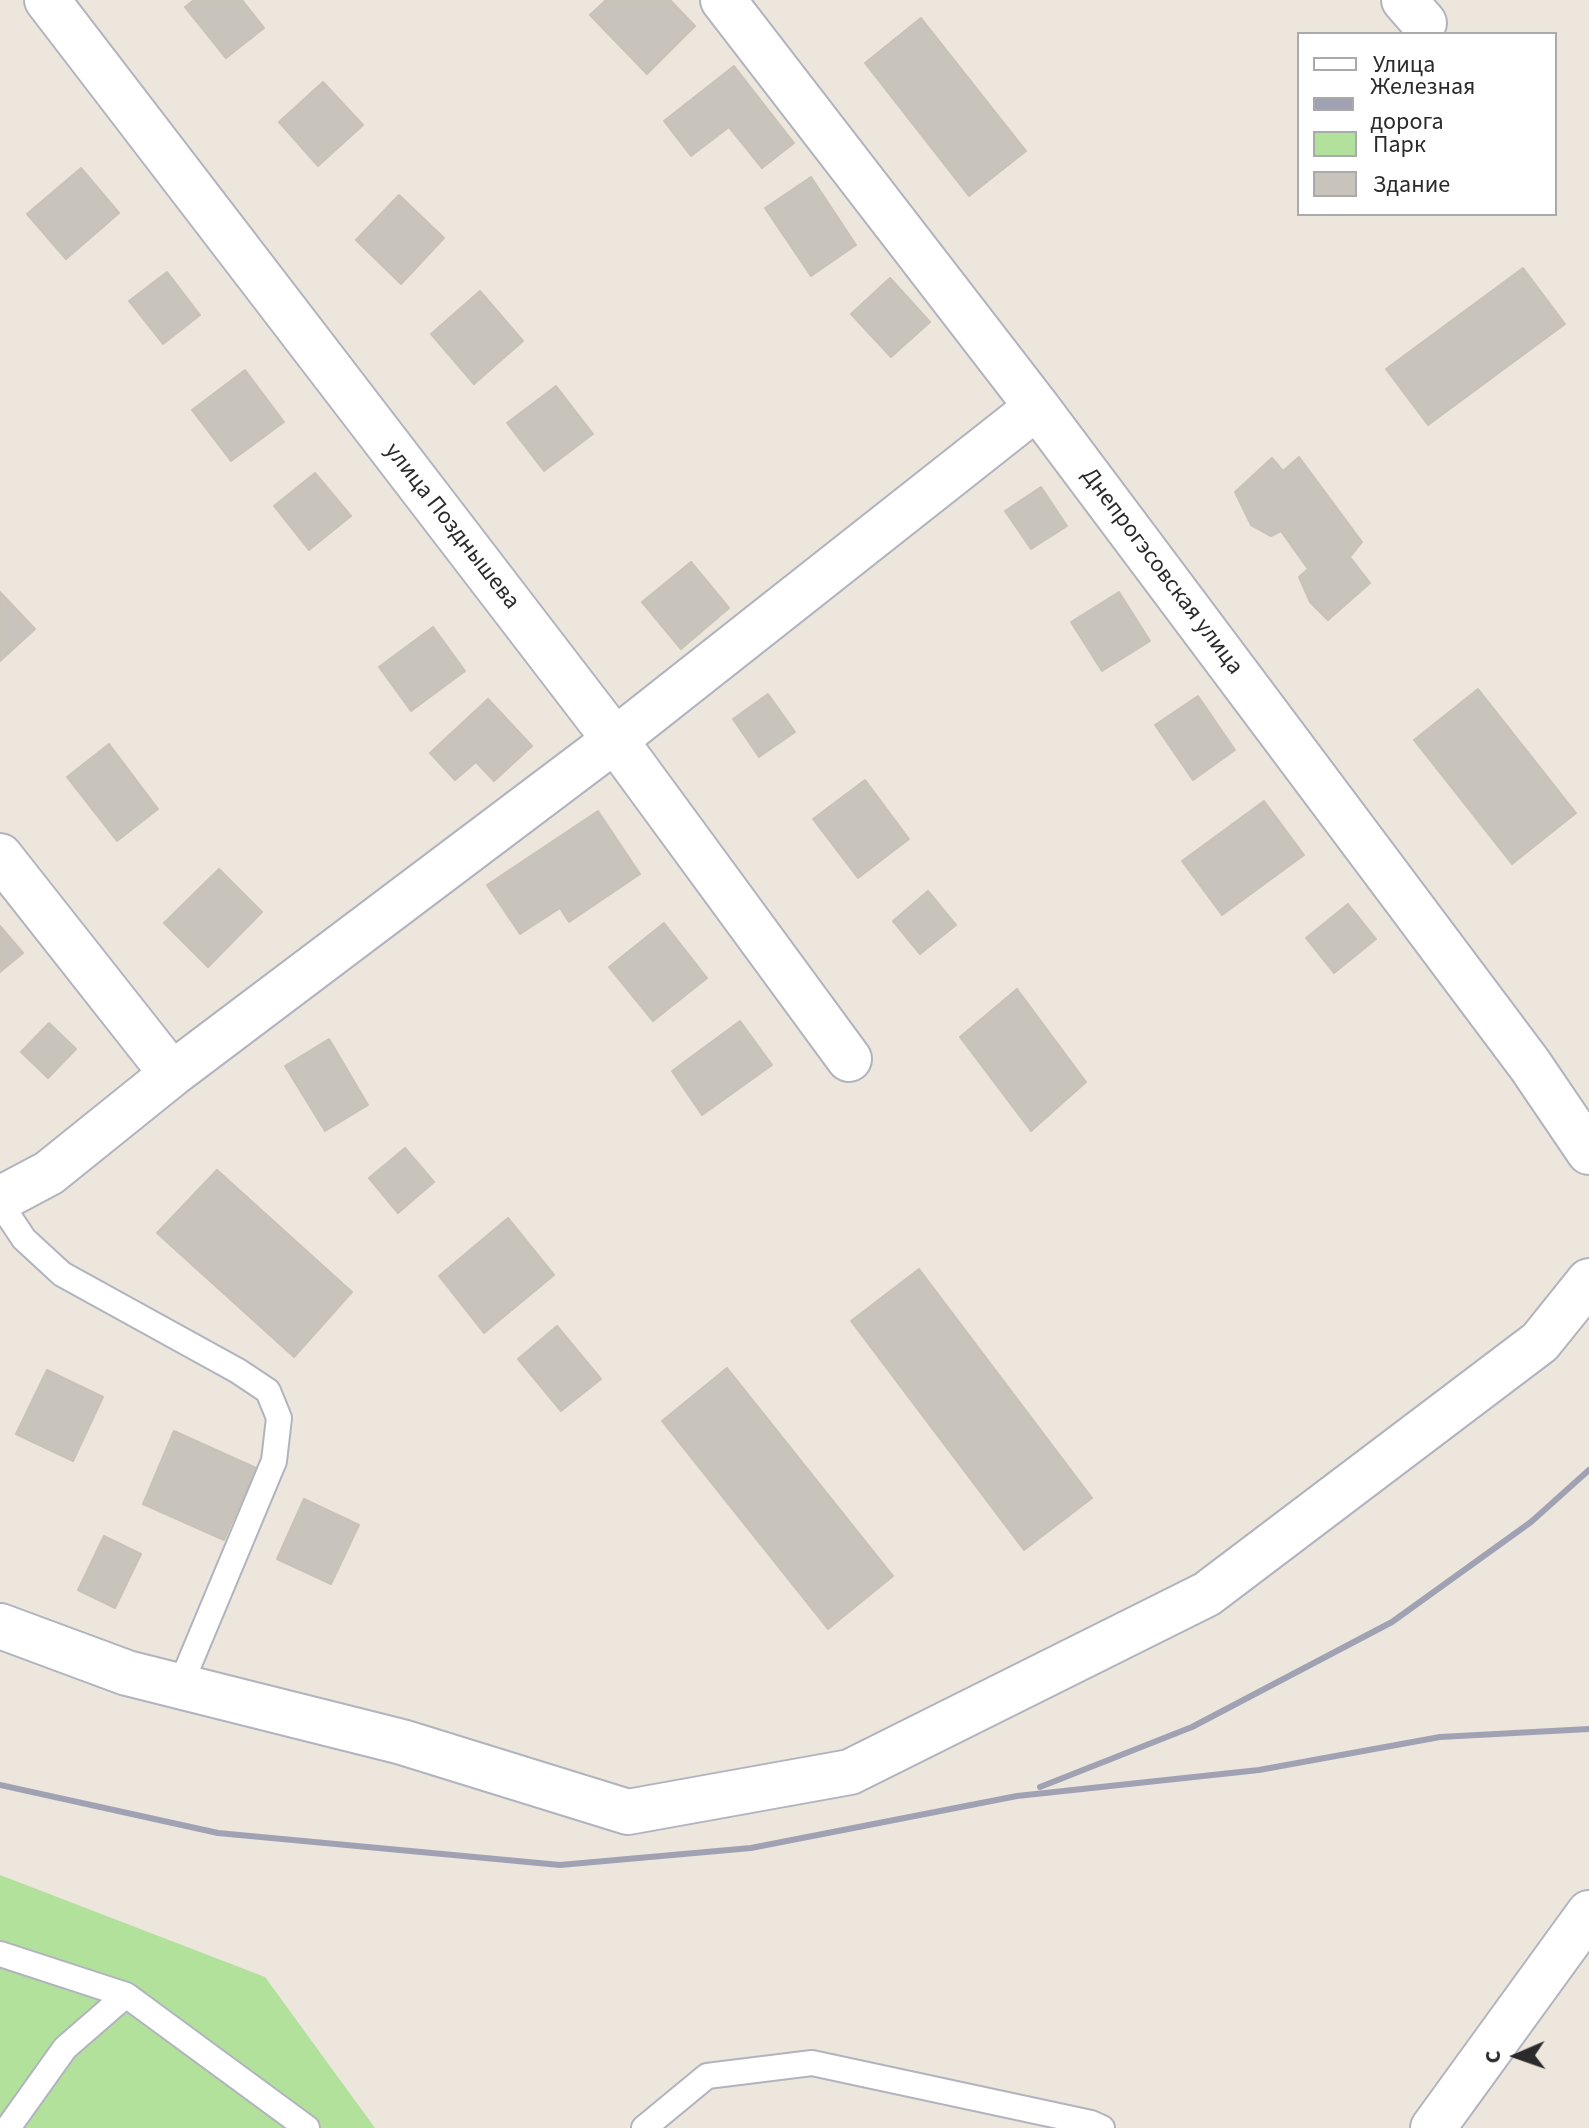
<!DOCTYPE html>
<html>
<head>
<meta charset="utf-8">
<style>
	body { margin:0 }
	#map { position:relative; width:1589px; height:2128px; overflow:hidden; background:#ece6dd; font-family:"Source Sans 3",sans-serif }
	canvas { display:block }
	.legend { position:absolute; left:1297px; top:32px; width:260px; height:184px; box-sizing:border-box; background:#fff; border:2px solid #aaa; margin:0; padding:10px 14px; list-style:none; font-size:24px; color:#2b2b2b }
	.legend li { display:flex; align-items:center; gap:16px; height:40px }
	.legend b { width:40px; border:2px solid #aaa }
	.north { position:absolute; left:1477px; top:2016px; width:80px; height:80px; -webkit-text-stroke:6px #fff; paint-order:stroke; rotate:268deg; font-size:22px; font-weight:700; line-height:32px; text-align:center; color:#2b2b2b }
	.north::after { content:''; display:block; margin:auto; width:28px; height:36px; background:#2b2b2b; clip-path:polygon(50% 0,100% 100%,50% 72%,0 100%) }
</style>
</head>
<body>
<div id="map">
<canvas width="1589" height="2128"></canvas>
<ul class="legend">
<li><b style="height:10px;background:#fff"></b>Улица</li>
<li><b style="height:10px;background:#a0a2b4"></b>Железная дорога</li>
<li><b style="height:22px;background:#b1e19b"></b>Парк</li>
<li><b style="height:22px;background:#c8c4bc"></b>Здание</li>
</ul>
<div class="north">С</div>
</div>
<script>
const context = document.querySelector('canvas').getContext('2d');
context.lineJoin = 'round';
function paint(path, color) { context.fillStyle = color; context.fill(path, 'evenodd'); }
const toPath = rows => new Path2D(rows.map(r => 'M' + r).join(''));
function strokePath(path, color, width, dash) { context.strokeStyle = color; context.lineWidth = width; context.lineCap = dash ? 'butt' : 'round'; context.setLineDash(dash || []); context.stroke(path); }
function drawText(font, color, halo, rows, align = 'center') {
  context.font = font + ' "Source Sans 3",sans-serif'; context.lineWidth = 8; context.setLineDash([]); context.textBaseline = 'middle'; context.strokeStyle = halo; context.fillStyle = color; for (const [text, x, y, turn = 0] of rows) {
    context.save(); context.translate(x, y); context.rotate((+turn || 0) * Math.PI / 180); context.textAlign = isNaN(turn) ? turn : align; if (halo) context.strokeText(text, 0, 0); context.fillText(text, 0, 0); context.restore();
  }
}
paint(toPath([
	[0,1875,265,1977,375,2128,0,2128]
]), '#b1e19b');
const building = toPath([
	[194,0,242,0,264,28,226,58,185,7,194,0],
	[606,0,670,0,695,26,647,74,590,15,606,0],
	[921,18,1026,151,969,196,865,63,921,18],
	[734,66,794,143,762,168,729,127,691,156,664,121,734,66],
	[323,82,363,125,318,166,279,122,323,82],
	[81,168,119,213,66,259,27,214,81,168],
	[811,177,856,245,811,276,765,208,811,177],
	[399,195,444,238,401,284,356,240,399,195],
	[1523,268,1565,324,1428,425,1386,369,1523,268],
	[167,272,200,315,163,344,129,301,167,272],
	[890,278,930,322,891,357,851,314,890,278],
	[480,291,523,341,474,384,431,334,480,291],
	[245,370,284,422,231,461,192,410,245,370],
	[556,386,593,434,544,471,507,423,556,386],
	[1299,457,1362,542,1350,557,1370,583,1328,620,1310,602,1299,577,1308,569,1281,531,1271,536,1251,525,1235,492,1272,458,1283,471,1299,457],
	[315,473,351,516,309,550,274,506,315,473],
	[1041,487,1067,526,1031,549,1005,511,1041,487],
	[691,562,729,608,681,649,642,602,691,562],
	[0,592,35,629,0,661,0,592],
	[1119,592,1150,641,1102,671,1071,622,1119,592],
	[433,627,465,671,411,711,379,667,433,627],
	[1478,689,1576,813,1512,864,1414,740,1478,689],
	[768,694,795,732,759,757,733,719,768,694],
	[1198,696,1235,750,1193,780,1155,725,1198,696],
	[488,699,532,746,494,781,476,762,455,780,430,753,488,699],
	[109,744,158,809,117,841,67,777,109,744],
	[865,780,909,839,858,878,813,819,865,780],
	[1264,801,1304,855,1222,915,1182,861,1264,801],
	[598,811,640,874,569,922,560,908,520,934,487,885,598,811],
	[219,869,262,912,208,967,164,923,219,869],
	[928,891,956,925,920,954,893,921,928,891],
	[1348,904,1376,939,1334,973,1306,938,1348,904],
	[664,923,707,978,653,1021,609,967,664,923],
	[0,926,23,953,0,972,0,926],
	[1017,989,1086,1082,1031,1131,960,1037,1017,989],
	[740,1021,772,1065,702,1115,672,1071,740,1021],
	[49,1023,76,1049,48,1078,21,1052,49,1023],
	[329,1039,368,1105,325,1131,285,1066,329,1039],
	[405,1148,434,1182,398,1213,369,1178,405,1148],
	[217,1170,352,1292,294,1357,157,1233,217,1170],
	[508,1218,554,1275,484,1333,439,1276,508,1218],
	[919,1269,1092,1498,1024,1550,851,1321,919,1269],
	[557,1326,601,1379,561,1411,518,1359,557,1326],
	[727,1368,893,1576,828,1629,662,1421,727,1368],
	[47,1370,103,1397,73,1461,16,1434,47,1370],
	[174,1431,256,1468,224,1540,143,1504,174,1431],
	[304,1499,359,1525,331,1584,277,1559,304,1499],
	[104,1536,141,1554,115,1608,78,1590,104,1536]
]);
paint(building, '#c8c4bc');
strokePath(building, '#c8c2b7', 2);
const lane = toPath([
	[0,1203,24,1239,62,1274,238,1371,268,1391,279,1418,274,1461,180,1686],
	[0,1954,126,1995,307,2128],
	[8,2128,65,2048,126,1995],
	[644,2128,707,2076,812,2063,1091,2123,1102,2128]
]);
const street = toPath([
	[47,0,615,740,849,1059],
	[723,0,1037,407,1530,1065,1589,1152],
	[1404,0,1424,23],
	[0,856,172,1074],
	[0,1199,49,1173,172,1074,615,740,1037,407],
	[0,1626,127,1673,402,1742,628,1812,850,1772,1207,1594,1540,1342,1589,1281],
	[1433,2128,1589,1913]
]);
strokePath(lane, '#b1b3be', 28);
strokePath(street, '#b1b3be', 48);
strokePath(lane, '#fff', 24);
strokePath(street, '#fff', 44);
strokePath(toPath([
	[0,1785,218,1833,560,1865,751,1848,1017,1796,1259,1770,1440,1737,1589,1729],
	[1040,1787,1192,1727,1392,1622,1531,1522,1589,1470]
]), '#a0a2b4', 6);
drawText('24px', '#2b2b2b', '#fff', [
	["улица Позднышева",451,527,52],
	["Днепрогэсовская улица",1161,572,53]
]);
</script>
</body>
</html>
